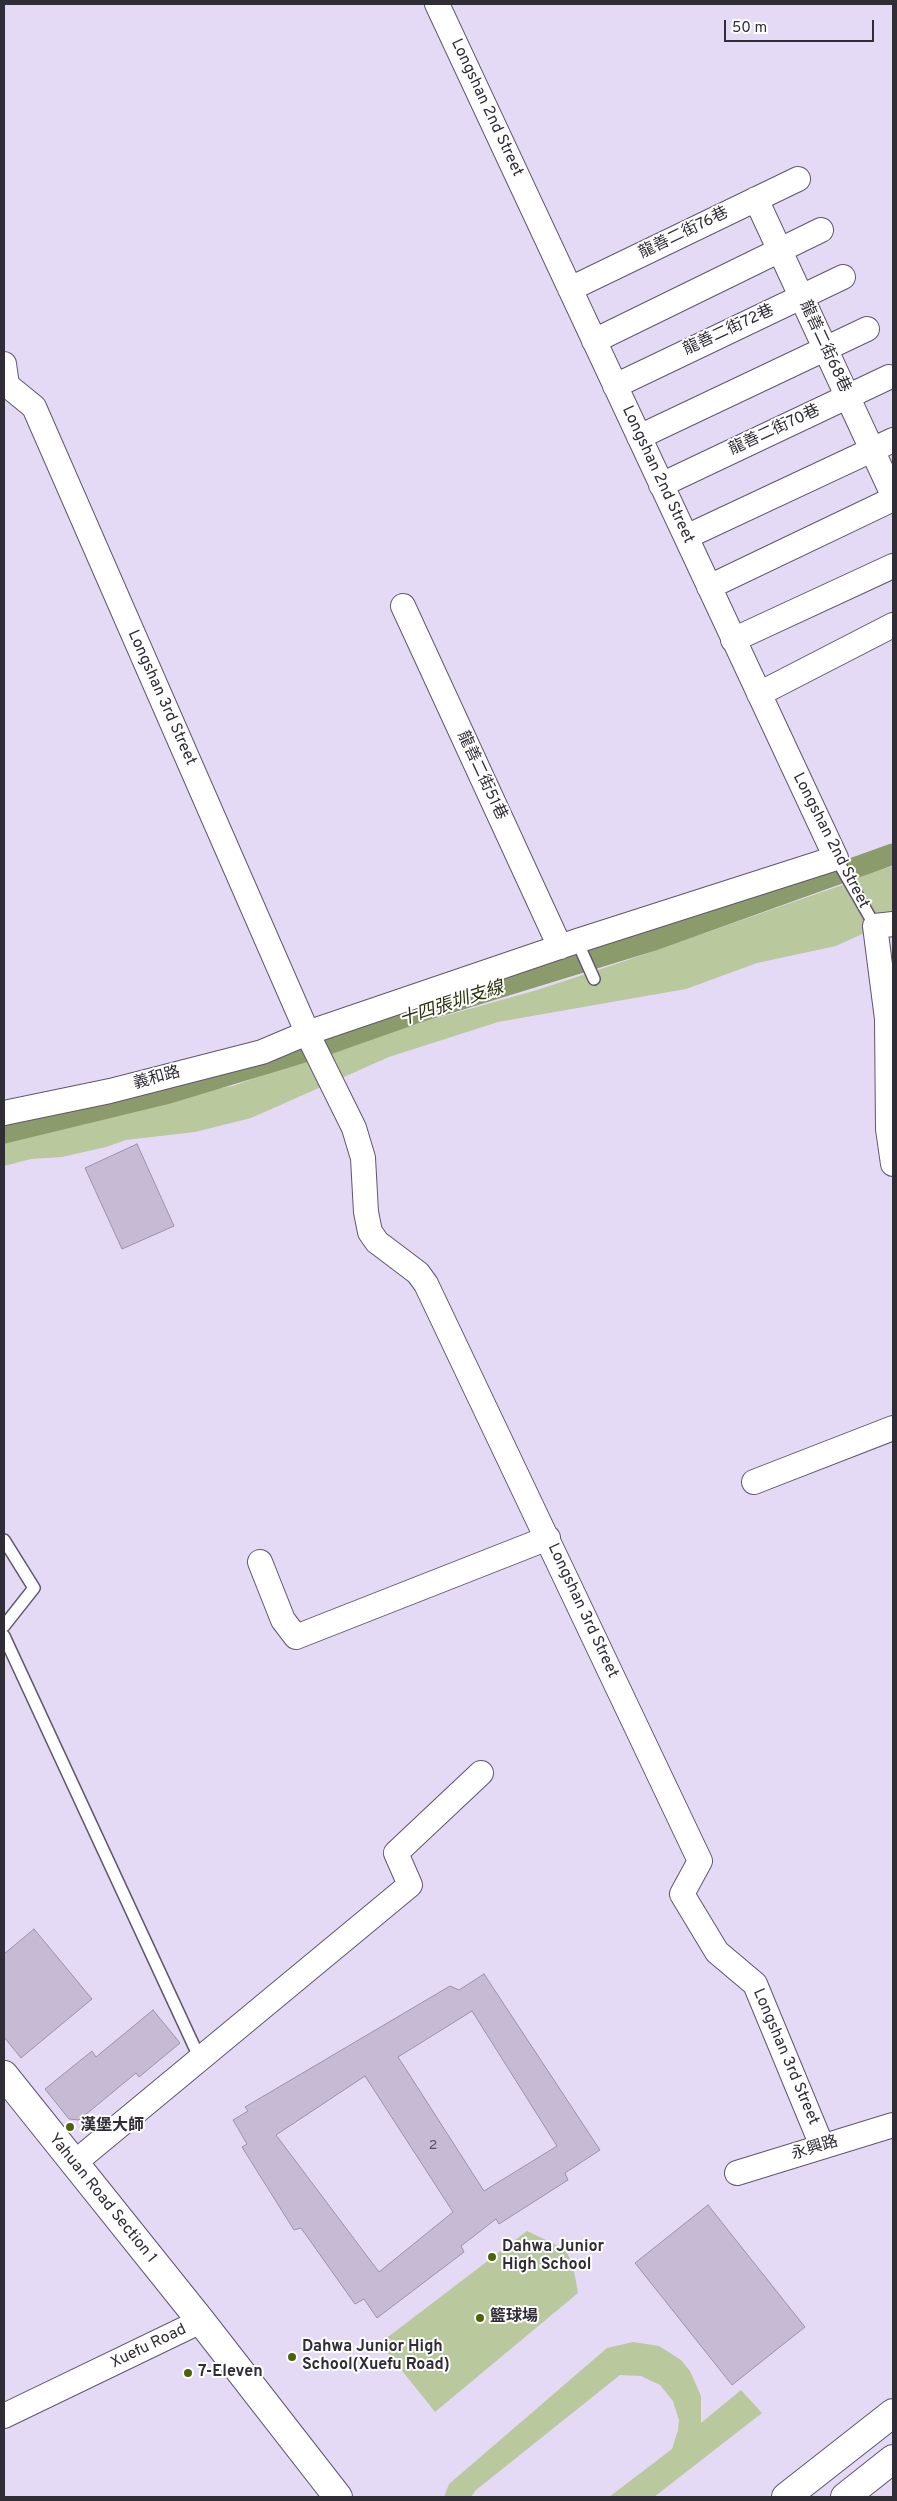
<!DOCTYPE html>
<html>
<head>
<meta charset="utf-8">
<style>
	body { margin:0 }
	#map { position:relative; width:897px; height:2501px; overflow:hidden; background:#e5daf5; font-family:Overpass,sans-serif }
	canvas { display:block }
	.frame { position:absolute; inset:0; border:5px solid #312d37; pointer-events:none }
	.scale { position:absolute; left:724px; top:20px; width:150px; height:22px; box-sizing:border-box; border:2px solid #312d37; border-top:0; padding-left:6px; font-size:15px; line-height:18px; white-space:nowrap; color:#312d37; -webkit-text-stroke:4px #fff; paint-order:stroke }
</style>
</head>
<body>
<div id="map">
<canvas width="897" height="2501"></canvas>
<div class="frame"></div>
<div class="scale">50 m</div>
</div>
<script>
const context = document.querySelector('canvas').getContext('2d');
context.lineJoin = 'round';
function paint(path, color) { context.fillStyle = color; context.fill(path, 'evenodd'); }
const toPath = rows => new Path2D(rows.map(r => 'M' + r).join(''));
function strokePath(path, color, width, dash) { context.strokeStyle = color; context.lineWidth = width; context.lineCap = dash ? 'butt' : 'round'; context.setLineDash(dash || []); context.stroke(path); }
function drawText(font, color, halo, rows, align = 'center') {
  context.font = font + ' Overpass,"Noto Sans TC",sans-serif'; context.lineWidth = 4; context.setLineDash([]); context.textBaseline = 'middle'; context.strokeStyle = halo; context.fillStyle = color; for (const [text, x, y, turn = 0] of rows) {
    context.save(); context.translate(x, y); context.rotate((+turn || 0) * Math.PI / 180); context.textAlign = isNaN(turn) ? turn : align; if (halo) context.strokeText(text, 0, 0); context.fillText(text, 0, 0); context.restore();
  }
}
paint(toPath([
	[893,866,893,919,877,921,853,878],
	[845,884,871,930,836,946,757,963,686,989,498,1022,389,1057,251,1118,195,1132,126,1140,106,1147,62,1157,31,1159,4,1166,4,1141,178,1095,233,1086,359,1040,537,990,619,963],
	[527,2231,565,2249,573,2265,578,2293,435,2412,380,2343],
	[633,2342,659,2346,681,2360,690,2371,701,2396,701,2423,741,2390,762,2413,654,2497,609,2497,672,2449,678,2430,679,2420,673,2401,660,2385,641,2376,620,2375,476,2490,471,2497,444,2497,449,2484,607,2348]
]), '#bac89e');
strokePath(toPath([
	[4,1133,169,1093,311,1050,413,1014,651,941,893,854]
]), '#8c9b6c', 21);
const building = toPath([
	[137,1144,174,1226,122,1249,85,1168,137,1144],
	[34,1929,92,1999,21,2058,4,2037,4,1954,34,1929],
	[484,1974,600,2150,565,2173,568,2180,499,2224,496,2219,461,2246,464,2252,377,2318,364,2299,355,2304,301,2228,294,2230,242,2147,247,2144,233,2120,248,2111,245,2107,450,1986,459,1990,484,1974],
	[472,2011,557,2146,484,2191,398,2057,472,2011],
	[365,2076,453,2212,379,2272,276,2135,365,2076],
	[153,2010,180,2043,139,2077,136,2073,79,2120,69,2119,45,2089,92,2051,96,2057,153,2010],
	[708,2205,805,2327,732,2385,635,2263,708,2205]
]);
paint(building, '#c6bad5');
strokePath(building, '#9c91ab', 1);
const lane = toPath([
	[836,858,875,926],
	[577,941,594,979],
	[4,1540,34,1588,4,1626],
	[4,1636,200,2059]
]);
const street = toPath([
	[756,199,893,495],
	[570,289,798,179],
	[594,341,821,230],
	[4,364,7,385,34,407,311,1041,354,1128,363,1158,366,1212,370,1232,377,1242,418,1273,426,1284,700,1861,682,1894,717,1952,755,1984,822,2146],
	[615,386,843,277],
	[639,437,867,329],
	[661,485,889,377],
	[686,537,893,440],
	[709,587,893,499],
	[403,606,560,947],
	[733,640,893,566],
	[759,694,893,625],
	[893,924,875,926,887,1019,888,1129,893,1164],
	[4,1113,110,1091,262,1052,307,1033,577,941,836,858,437,4],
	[754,1482,893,1428],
	[260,1562,283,1620,296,1637,548,1538],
	[73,2164,410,1885,396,1853,481,1773],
	[737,2173,893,2125],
	[4,2416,201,2321]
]);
const secondary = toPath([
	[4,2075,201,2321,338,2497]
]);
const primary = toPath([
	[786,2497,893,2413],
	[845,2497,893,2459]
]);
strokePath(lane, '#60566d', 14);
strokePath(street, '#60566d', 26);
strokePath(secondary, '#60566d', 30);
strokePath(primary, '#60566d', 30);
strokePath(lane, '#fff', 11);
strokePath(street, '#fff', 24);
strokePath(secondary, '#fff', 28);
strokePath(primary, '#fff', 28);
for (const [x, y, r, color] of [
	[70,2127,5,"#4f630c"],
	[492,2257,5,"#4f630c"],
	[480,2318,5,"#4f630c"],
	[292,2357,5,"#4f630c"],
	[188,2373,5,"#4f630c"]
]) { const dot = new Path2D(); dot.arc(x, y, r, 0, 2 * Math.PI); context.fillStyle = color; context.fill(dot); strokePath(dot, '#fff', 2); }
drawText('14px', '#56505e', null, [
	["2",433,2146]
]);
drawText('16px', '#312d37', '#fff', [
	["Longshan 2nd Street",486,108,65],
	["龍善二街76巷",684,234,-26],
	["龍善二街72巷",729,331,-25],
	["龍善二街68巷",824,347,65],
	["龍善二街70巷",775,431,-25],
	["Longshan 2nd Street",657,475,65],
	["Longshan 3rd Street",161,698,66],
	["龍善二街51巷",481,776,65],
	["Longshan 2nd Street",830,841,63],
	["義和路",157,1079,-15],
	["Longshan 3rd Street",582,1611,65],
	["Longshan 3rd Street",785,2057,67],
	["永興路",815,2149,-17],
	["Yahuan Road Section 1",102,2199,51],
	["Xuefu Road",149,2347,-26]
]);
drawText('bold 16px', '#312d37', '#fff', [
	["漢堡大師",80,2127],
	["Dahwa Junior",502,2248],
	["High School",502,2266],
	["籃球場",490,2318],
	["Dahwa Junior High",302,2348],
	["School(Xuefu Road)",302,2366],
	["7-Eleven",198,2373]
], 'left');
drawText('italic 18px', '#29320d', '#fff', [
	["十四張圳支線",452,1005,-18]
]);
</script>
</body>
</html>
